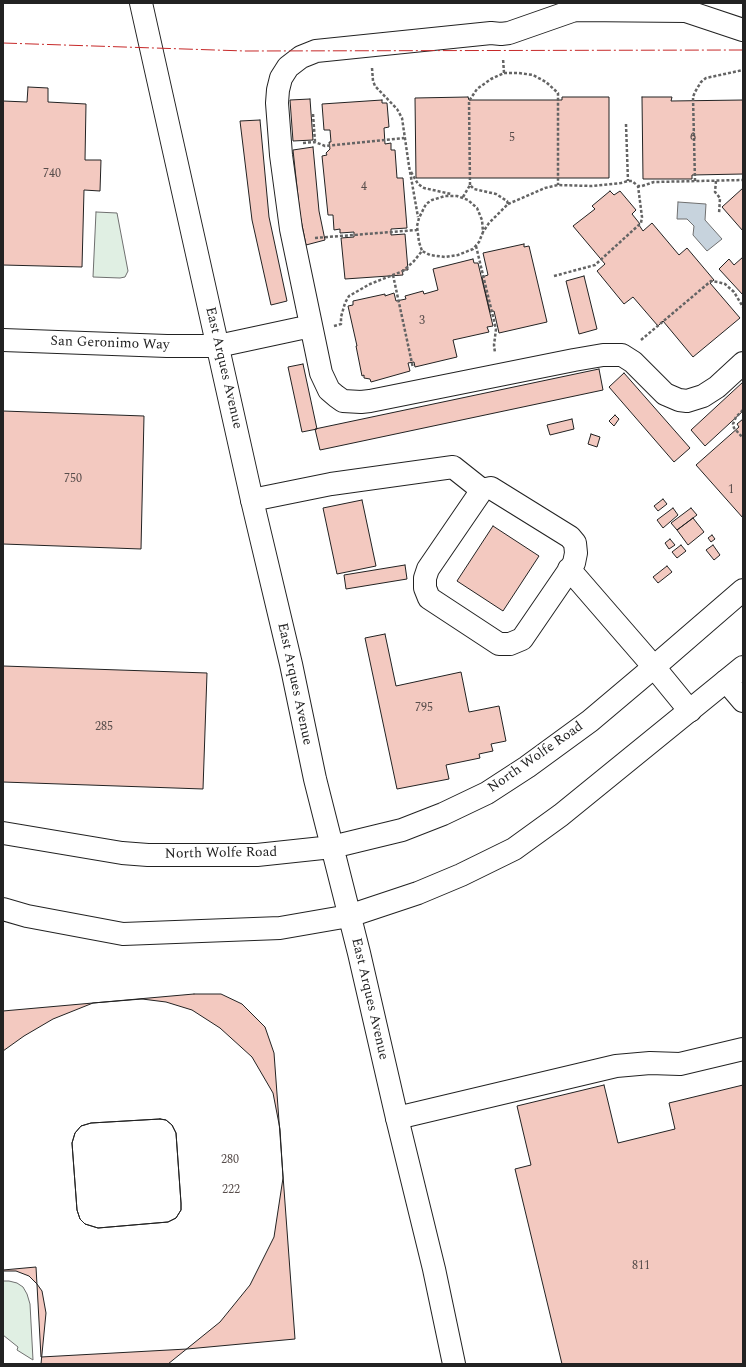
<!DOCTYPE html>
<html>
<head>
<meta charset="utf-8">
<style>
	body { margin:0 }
	#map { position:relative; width:746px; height:1367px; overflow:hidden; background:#fff; font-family:Spectral,serif }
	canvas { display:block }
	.frame { position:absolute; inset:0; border:4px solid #222; pointer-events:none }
</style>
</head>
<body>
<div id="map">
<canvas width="746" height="1367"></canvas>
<div class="frame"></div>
</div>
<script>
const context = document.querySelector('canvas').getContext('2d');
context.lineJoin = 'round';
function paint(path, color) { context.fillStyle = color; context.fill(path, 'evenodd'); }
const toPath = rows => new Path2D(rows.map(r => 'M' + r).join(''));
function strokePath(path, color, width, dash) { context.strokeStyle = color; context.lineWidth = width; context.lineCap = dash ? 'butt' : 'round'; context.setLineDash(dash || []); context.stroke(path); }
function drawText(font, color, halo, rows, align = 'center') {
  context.font = font + ' Spectral,serif'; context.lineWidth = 3; context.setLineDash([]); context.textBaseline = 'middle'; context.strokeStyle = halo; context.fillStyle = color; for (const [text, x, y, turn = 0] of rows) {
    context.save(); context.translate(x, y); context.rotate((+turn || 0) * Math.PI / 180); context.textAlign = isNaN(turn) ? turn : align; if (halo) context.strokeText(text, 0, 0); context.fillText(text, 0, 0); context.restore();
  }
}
const green = toPath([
	[96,212,117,213,128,271,125,277,120,278,93,277,96,212],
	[3,1281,9,1281,17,1283,23,1287,27,1294,30,1304,33,1360,17,1350,18,1347,3,1335,3,1281]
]);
paint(green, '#e0efe3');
strokePath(green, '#6f6f6f', 1);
const water = toPath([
	[678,202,706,204,705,220,722,239,707,251,693,235,694,226,687,219,677,219,678,202]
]);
paint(water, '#c7d3dd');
strokePath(water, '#6f6f6f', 1);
const building = toPath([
	[28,87,48,88,48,102,86,104,85,160,101,160,100,191,84,190,82,267,3,265,3,101,27,102,28,87],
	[468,97,469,100,562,100,562,97,609,97,609,178,416,178,415,98,468,97],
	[642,97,672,97,671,101,743,100,743,174,692,175,692,179,643,179,642,97],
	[310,99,313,140,293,141,290,100,310,99],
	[382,100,382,103,387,103,389,127,384,128,385,144,391,143,391,150,395,150,397,178,403,178,407,228,391,229,391,235,405,234,408,270,402,270,403,275,345,279,341,238,354,237,354,232,340,233,340,229,334,230,333,215,328,215,322,156,327,155,326,153,330,149,329,142,331,142,330,130,324,130,322,104,382,100],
	[260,120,269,217,287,301,271,305,252,220,240,121,260,120],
	[313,147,319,211,325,240,306,245,300,215,293,150,313,147],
	[743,188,743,231,722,207,743,188],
	[610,191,614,195,620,191,636,210,632,214,640,224,639,225,643,231,652,223,679,255,687,248,714,280,710,283,740,318,693,357,663,321,658,326,633,297,624,304,597,271,605,264,573,226,595,209,592,206,610,191],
	[524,244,524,247,529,246,547,322,499,333,494,311,490,312,482,277,488,275,483,253,524,244],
	[743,257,743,295,719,269,729,259,734,265,743,257],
	[473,259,474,263,478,263,493,326,487,327,489,332,453,340,457,357,415,367,414,362,408,363,410,371,371,382,370,379,364,378,364,375,362,376,356,346,357,346,348,306,353,305,353,301,385,294,385,296,394,293,396,301,406,299,405,296,423,291,424,294,438,290,433,269,473,259],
	[584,276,597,329,579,334,566,281,584,276],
	[303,364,317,429,302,432,288,367,303,364],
	[599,369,603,390,320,450,315,429,599,369],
	[624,373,690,448,674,462,609,387,624,373],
	[743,382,743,411,705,446,691,430,743,382],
	[3,411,144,416,141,549,3,544,3,411],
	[615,415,619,419,614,426,609,421,615,415],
	[572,419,574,429,550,435,547,425,572,419],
	[743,419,743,518,696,465,739,427,737,424,743,419],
	[591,434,600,437,597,447,588,444,591,434],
	[663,499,667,504,658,511,654,506,663,499],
	[362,500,376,566,337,574,323,508,362,500],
	[673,508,678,515,663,528,657,520,673,508],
	[691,508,697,515,677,530,671,523,691,508],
	[693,518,704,532,688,545,677,530,693,518],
	[493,526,539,556,503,611,457,581,493,526],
	[712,535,715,539,711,542,708,538,712,535],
	[670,539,675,545,669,549,665,543,670,539],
	[681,545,686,551,677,558,672,552,681,545],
	[713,545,720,555,714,560,706,550,713,545],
	[405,565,407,579,346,589,344,575,405,565],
	[667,566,672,572,658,583,653,577,667,566],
	[385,634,396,686,461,672,469,712,499,706,506,741,491,744,493,751,479,754,480,758,446,765,449,779,397,789,365,638,385,634],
	[3,666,207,673,203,789,3,782,3,666],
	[194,994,221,994,242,1004,265,1027,274,1053,295,1339,187,1349,41,1357,36,1267,3,1270,3,1011,194,994],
	[160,1119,166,1120,172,1125,176,1133,181,1203,181,1210,176,1218,168,1222,98,1228,85,1224,80,1219,77,1210,72,1143,75,1133,81,1126,91,1123,160,1119],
	[142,999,166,1002,192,1010,220,1028,252,1057,273,1093,280,1129,283,1178,274,1237,250,1285,220,1322,168,1364,41,1364,46,1313,42,1291,37,1284,29,1276,16,1271,3,1271,3,1051,24,1036,53,1019,93,1003,142,999],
	[160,1119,166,1120,172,1125,176,1133,181,1203,181,1210,176,1218,168,1222,98,1228,85,1224,80,1219,77,1210,72,1143,75,1133,81,1126,91,1123,160,1119],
	[604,1085,618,1143,675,1129,669,1103,743,1085,743,1364,562,1364,515,1169,531,1165,517,1106,604,1085]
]);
paint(building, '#f3c9c0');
strokePath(building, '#222', 1);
const minor = toPath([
	[743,30,686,11,578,10,572,11,509,33,501,34,491,33,316,51,301,57,288,67,281,78,278,90,277,103,281,155,291,229,321,373,329,390,336,396,343,401,361,402,370,401,574,360,603,355,622,355,633,362,665,394,679,400,687,401,703,396,717,387,743,363],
	[3,340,167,346,218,346,311,326],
	[252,500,331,484,453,467,482,490,491,488,570,537,575,543,576,553,574,563,522,639,510,644,499,644,429,598,425,588,425,578,428,569,482,490],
	[569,569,654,667,690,711],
	[726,681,743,701],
	[397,1118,616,1066,650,1063,680,1064,743,1049]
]);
const major = toPath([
	[141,3,252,500,291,664,315,779,359,953,397,1118,434,1269,454,1364],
	[3,833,122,853,148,855,257,855,332,847,402,830,443,814,487,793,527,767,590,721,654,667,743,590],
	[3,909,27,916,123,934,280,928,349,916,418,893,461,875,514,849,561,815,743,667]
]);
strokePath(minor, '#222', 24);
strokePath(major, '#222', 24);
strokePath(toPath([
	[372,68,373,81,375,86,397,109,402,118,409,166,418,217],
	[504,73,519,73,533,75,546,82,558,93,558,185],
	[313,114,315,142],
	[626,124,628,181],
	[303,143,315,142,325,146,404,138],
	[411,172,418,184,424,188,451,194],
	[695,181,693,97,695,92,701,82,706,78,743,70],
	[716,181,715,192,720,198,719,214],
	[470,185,469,101,477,89,491,79,504,73,503,58],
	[463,197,470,185,474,189,496,194,507,201,508,204,489,223,483,232],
	[508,204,545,188,558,185,592,186,621,183,628,181,632,181,638,186,642,186,654,182,743,180],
	[315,238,417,230],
	[476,246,496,329,494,345,495,353],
	[393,275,413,368],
	[554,276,595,265,641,223,642,217,638,186],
	[334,326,341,324,341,317,345,303,349,296,370,284,403,271,414,261,422,251,430,255,445,257,458,255,473,249,479,242,483,232,482,220,477,208,468,200,457,196,445,196,432,200,426,204,419,218,417,226,419,242,422,251],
	[641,340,711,281,718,282,725,284,734,292,743,307],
	[743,410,736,417,733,424,734,428,743,438]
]), '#646464', 2.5, [3, 2]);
strokePath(minor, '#fff', 22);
strokePath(major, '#fff', 22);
strokePath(toPath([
	[3,43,245,51,743,50]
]), '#c62828', 1, [14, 3, 2, 3]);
drawText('12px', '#564c4a', null, [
	["6",693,138],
	["5",512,139],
	["740",52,175],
	["4",364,188],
	["3",422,322],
	["750",73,480],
	["1",731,491],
	["795",424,709],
	["285",104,728],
	["280",230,1161],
	["222",231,1191],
	["811",641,1267]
]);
drawText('14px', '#222', '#fff', [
	["San Geronimo Way",110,344,2],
	["East Arques Avenue",223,368,77],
	["East Arques Avenue",294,684,78],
	["North Wolfe Road",536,758,-35],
	["North Wolfe Road",221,854,-1],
	["East Arques Avenue",369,999,77]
]);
</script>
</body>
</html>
